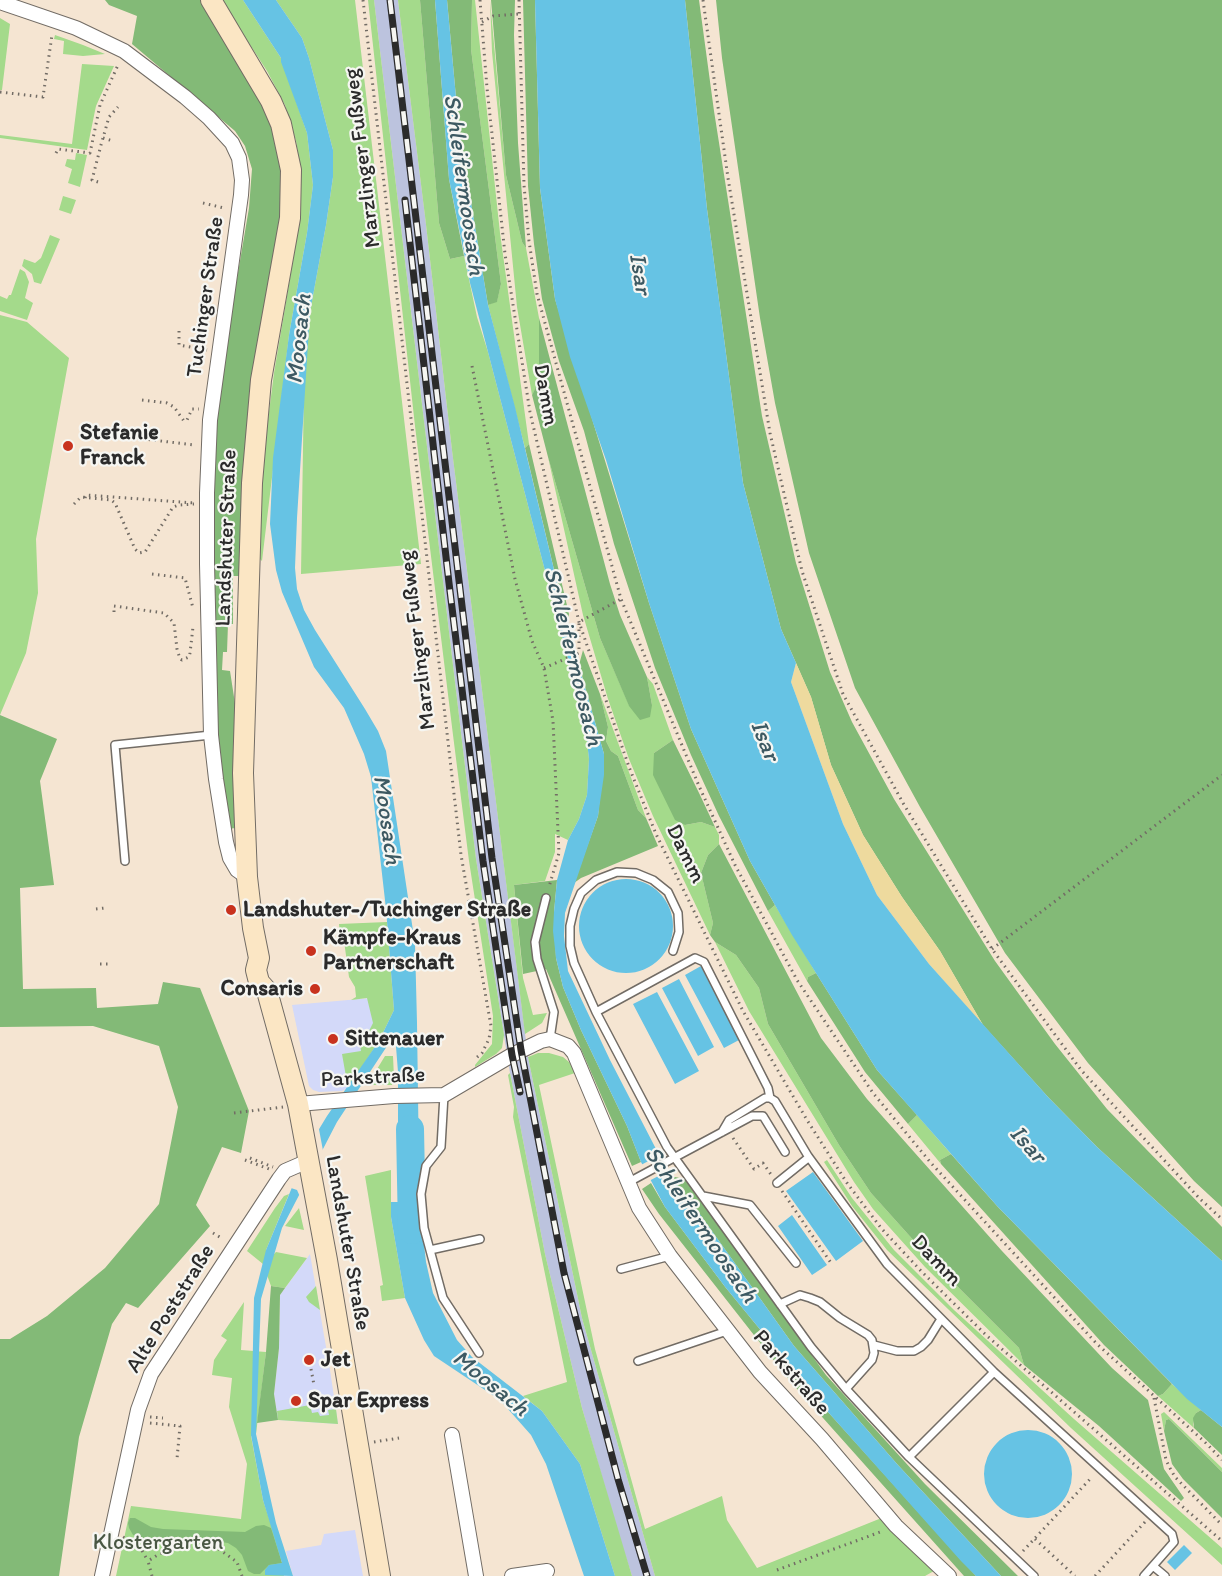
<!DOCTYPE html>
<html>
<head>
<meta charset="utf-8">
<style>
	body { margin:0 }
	canvas { display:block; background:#f5e5d2 }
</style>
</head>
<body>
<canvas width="1222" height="1576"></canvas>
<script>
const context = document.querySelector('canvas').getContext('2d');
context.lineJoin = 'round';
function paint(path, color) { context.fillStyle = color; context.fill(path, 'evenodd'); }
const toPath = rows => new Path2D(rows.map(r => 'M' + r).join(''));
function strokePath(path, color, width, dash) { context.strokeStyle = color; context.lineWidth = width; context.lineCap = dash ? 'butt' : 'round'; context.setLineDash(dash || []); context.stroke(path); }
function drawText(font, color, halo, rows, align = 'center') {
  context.font = font + ' Itim,sans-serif'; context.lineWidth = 4.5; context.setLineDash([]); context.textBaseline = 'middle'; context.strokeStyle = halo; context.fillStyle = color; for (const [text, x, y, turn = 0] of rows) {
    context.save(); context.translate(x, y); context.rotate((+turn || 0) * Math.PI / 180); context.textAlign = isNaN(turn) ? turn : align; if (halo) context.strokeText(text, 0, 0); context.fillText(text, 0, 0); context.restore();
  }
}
paint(toPath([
	[393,996,365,1064,348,1088,342,1091,319,1092,313,1090,309,1086,292,1005],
	[310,1254,330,1370,338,1424,278,1420,274,1394,279,1348,280,1295],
	[355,1530,363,1576,293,1576,286,1551,321,1545,324,1534]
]), '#d3d9f9');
paint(toPath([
	[374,0,398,0,425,216,452,450,528,1057,582,1318,655,1576,632,1576,621,1542,582,1408,545,1254,510,1073,476,859]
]), '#bcc3de');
paint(toPath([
	[221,0,243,0,281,58,307,133,313,185,307,233,289,335,262,561,260,559,262,483,265,443,274,373,301,213,301,173,296,141,285,105,267,71],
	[276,0,355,0,421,564,301,574,304,386,310,312,326,225,333,177,333,150,309,58,302,38],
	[368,0,374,0,476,859,504,1035,502,1048,496,1054,475,1067,475,1065,492,1044,493,1016,469,861,453,735,415,426],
	[398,0,420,0,439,223,450,259,464,256,477,317,488,352,585,724,589,759,587,795,579,819,568,840,555,834,555,852,545,881,514,885,523,978,533,1015,547,1013,542,1023,525,1034,452,450,425,216],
	[472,0,475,0,500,233,529,444,525,448,488,305,497,301,501,284,471,49],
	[490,0,506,175,522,242,526,248,539,318,539,382,532,395,517,307,492,52],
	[0,18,10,24,2,90,0,90],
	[55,35,83,45,105,54,83,56,63,54,64,41,54,39],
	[82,64,114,66,96,106,87,150,0,138,0,135,72,144],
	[76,153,87,155,80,187,68,183,72,169,65,166,67,159,75,160],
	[63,196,76,200,71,214,59,210],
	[50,235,60,239,41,284,34,282,32,274,22,266,24,259,35,263,41,258],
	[20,269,25,272,29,282,25,298,33,303,27,320,0,311,0,296,7,299,9,295,11,295],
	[0,315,27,322,69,358,36,539,38,593,26,653,0,715],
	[548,457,600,638,629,705,652,705,647,677,653,684,673,740,654,753,685,825,701,822,715,827,719,835,719,844,708,855,701,873,713,923,710,935,653,816,629,759,608,699,583,615],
	[600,694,646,818,638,810,618,756,611,751,606,741,608,727],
	[775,905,816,973,808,977,807,981,768,911],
	[387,922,394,1010,379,1041,348,1088,342,1054,361,1051,358,1033,369,1031,373,1023,367,998,351,1000,356,997,355,987,349,977,344,941,340,936,339,924],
	[715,942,736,955,759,988,768,1024,839,1145,871,1193,933,1262,1019,1348,1024,1365,925,1267,873,1209,854,1182,749,1011],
	[538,1053,549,1053,563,1057,569,1062,575,1073,539,1085,595,1349,645,1529,722,1496,727,1520,757,1568,884,1517,934,1571,925,1576,655,1576,582,1318,528,1057],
	[385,1056,393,1056,394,1078,392,1085,369,1085,371,1079],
	[510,1073,545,1254,582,1408,632,1576,615,1576,580,1464,542,1411,523,1396,567,1382,513,1117,514,1107,508,1075],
	[917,1115,951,1154,940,1160,941,1164,908,1124],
	[827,1160,852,1198,894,1250,954,1310,1074,1419,1222,1548,1222,1565,1071,1428,887,1250,852,1206,824,1162],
	[391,1170,391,1217,405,1298,382,1301,380,1286,383,1285,365,1176],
	[289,1194,266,1250,273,1255,276,1252,307,1258,285,1288,271,1286,263,1264,247,1251,275,1208,284,1196],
	[299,1208,304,1230,285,1226],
	[316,1286,320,1310,309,1302,306,1297],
	[244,1302,241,1350,266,1352,256,1434,251,1436,263,1500,280,1552,284,1576,116,1576,131,1506,241,1519,247,1464,229,1407,232,1378,212,1375,214,1360,227,1340,221,1336],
	[1172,1384,1201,1410,1196,1413,1193,1424,1194,1428,1158,1396,1163,1394],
	[310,1405,312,1413,318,1412,320,1416,329,1415,328,1410,336,1409,338,1424,278,1420,277,1411],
	[1164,1412,1222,1468,1222,1472,1169,1419,1166,1420,1164,1431,1161,1414]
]), '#a4da8b');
paint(toPath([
	[105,0,203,0,259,95,273,127,281,159,281,217,248,411,241,576,233,576,233,624,228,624,227,652,223,652,222,670,230,671,236,710,234,756,235,828,229,829,218,735,213,491,215,442,224,355,249,208,252,169,245,146,235,131,132,44,137,16,109,5],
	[420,0,435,0,449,179,464,256,450,259,439,223],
	[447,0,472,0,471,49,501,284,497,302,488,305,459,130],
	[491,0,515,0,514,35,518,143,526,248,522,242,506,175],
	[523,0,535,0,540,188,555,299,649,603,691,729,750,861,775,905,768,911,719,816,691,755,655,668,614,544,584,431,559,361,542,299,534,244,528,186],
	[685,0,699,0,714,111,762,416,796,563,830,672,852,722,894,799,995,961,1055,1044,1107,1109,1222,1227,1222,1261,1097,1147,1048,1097,983,1025,940,951,902,897,863,835,831,765,811,697,781,629,743,483,707,209],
	[716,0,1222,0,1222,1207,1194,1181,1088,1063,1005,953,920,807,855,688,809,553,775,403,760,318,722,58],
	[539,318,610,584,620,615,647,677,652,705,650,717,640,720,629,706,600,638,548,457,532,395,539,381],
	[529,444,569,614,567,624,525,448],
	[583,650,600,694,608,727,606,741,611,751,618,756,638,810,646,818,658,846,581,878,574,883,598,816,604,754,579,665],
	[0,715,57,739,40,781,54,885,20,888,23,989,96,988,97,1008,158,1004,163,982,200,988,249,1111,241,1153,222,1147,196,1205,210,1226,138,1308,126,1303,112,1324,79,1437,59,1576,0,1576,0,1339,10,1339,47,1316,105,1268,159,1204,178,1107,159,1046,93,1026,0,1027],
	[673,740,700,795,715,827,701,822,685,825,675,820,653,775,654,753],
	[719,844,821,1038,867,1099,1002,1251,1112,1368,1148,1400,1164,1469,1184,1498,1181,1501,1099,1426,1024,1365,1019,1348,933,1262,871,1193,839,1145,768,1024,759,988,736,955,715,942,710,935,713,923,701,873,708,855],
	[557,880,554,912,556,958,563,987,581,1030,627,1126,641,1162,632,1166,546,969,523,974,514,885],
	[816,973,877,1070,917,1115,908,1124,865,1072,807,981,808,977],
	[951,1154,998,1207,1172,1384,1163,1394,1158,1396,1104,1345,941,1164,940,1160],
	[670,1176,685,1179,826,1375,925,1484,1018,1576,1001,1576,897,1464,794,1346,699,1213],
	[651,1183,665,1207,726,1288,828,1412,976,1576,964,1576,790,1381,659,1214,642,1189],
	[271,1286,285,1288,280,1295,279,1348,274,1394,278,1420,257,1423,266,1352],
	[1201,1410,1222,1427,1222,1455,1194,1428,1193,1418,1196,1413],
	[1169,1419,1222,1472,1222,1518,1183,1479,1172,1464,1164,1431,1166,1420],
	[130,1518,135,1518,151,1527,163,1529,245,1532,256,1526,264,1525,271,1528,282,1563,269,1565,260,1574,254,1574,248,1571,242,1555,236,1548,228,1543,199,1539,141,1539,133,1535,129,1528,128,1523]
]), '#83ba77');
paint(toPath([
	[796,663,811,697,831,765,863,835,902,897,940,951,983,1025,929,964,877,895,843,824,791,682]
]), '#eeda9e');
paint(toPath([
	[243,0,276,0,302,38,309,58,333,150,333,177,326,225,310,312,297,518,295,568,297,589,304,610,315,630,365,709,378,731,386,751,415,944,417,1023,419,1167,398,1167,398,1072,395,1034,337,1122,282,1228,261,1299,256,1434,276,1523,293,1576,265,1575,265,1570,269,1565,282,1563,263,1500,251,1435,254,1298,266,1250,310,1144,327,1116,379,1041,394,1010,386,909,371,777,364,754,344,708,314,667,282,592,276,570,270,524,273,458,289,335,307,233,313,185,307,133,281,62,281,58],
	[435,0,447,0,459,130,488,305,515,407,567,624,604,754,604,775,598,816,565,913,564,936,568,971,610,1060,670,1176,699,1213,794,1346,897,1464,1001,1576,976,1576,961,1561,828,1412,726,1288,665,1207,641,1162,627,1126,581,1030,563,987,556,958,553,931,554,912,557,880,568,840,579,819,587,795,589,759,585,724,470,283,449,179],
	[535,0,685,0,707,209,743,483,781,629,796,663,791,682,843,824,877,895,929,964,1048,1097,1097,1147,1222,1261,1222,1427,1187,1399,998,1207,877,1070,792,935,750,861,691,729,649,603,606,460,570,357,555,299,540,188],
	'579 926a47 47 0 1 1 94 0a47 47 0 1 1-94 0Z',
	[701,966,739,1040,724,1048,685,975],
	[679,979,714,1047,698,1056,662,988],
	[657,992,699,1071,675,1084,633,1004],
	[813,1172,863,1241,836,1261,786,1191],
	[399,1191,418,1191,426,1262,433,1293,457,1340,472,1357,542,1411,580,1464,615,1576,584,1576,546,1464,531,1435,500,1400,434,1356,424,1340,405,1298,391,1217,391,1202,398,1202],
	[792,1215,827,1265,812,1275,778,1226],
	'984 1474a44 44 0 1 1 88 0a44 44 0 1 1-88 0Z',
	[1184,1545,1192,1553,1175,1570,1167,1562]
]), '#66c3e4');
paint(toPath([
	[318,1124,324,1156,301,1199,297,1190,291,1188,287,1189,307,1143],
	[660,1155,668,1171,647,1182,639,1166]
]), '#f5e5d2');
strokePath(toPath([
	[410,1129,412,1230]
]), '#66c3e4', 28);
const lane = toPath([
	[125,861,115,745,211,735],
	[546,898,535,942,537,959,554,1012,550,1039],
	[596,1012,574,963,570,946,570,926,574,909,581,893,596,880,617,872,636,873,653,880,668,892,678,913,679,932,673,951],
	[444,1095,441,1147,426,1166,421,1194,424,1228,443,1298,479,1353],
	[722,1132,729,1120,765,1098,770,1098],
	[808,1156,887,1264,994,1372,1172,1534,1174,1542,1144,1576],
	[627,1183,752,1116,763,1116,785,1152],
	[777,1183,808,1158,808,1156,775,1101,770,1098,768,1088,704,962,695,958,596,1012,667,1147,811,1347,846,1389,909,1457,1034,1576],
	[703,1196,750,1205,796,1263],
	[430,1250,480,1239],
	[621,1269,670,1256],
	[780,1304,800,1295,810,1298,820,1302,840,1318,868,1335,872,1340,874,1353,872,1360,846,1389],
	[874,1345,897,1351,914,1351,921,1347,928,1340,941,1319],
	[638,1361,727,1331],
	[909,1457,994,1372],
	[1153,1566,1165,1576]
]);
const street = toPath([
	[0,2,76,28,124,51,185,97,209,118,232,143,239,158,242,180,241,195,210,420,207,493,207,564,211,735,216,779,226,842,230,858,237,870,247,877],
	[298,1104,394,1096,444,1095,512,1055,541,1041,550,1039,568,1046,574,1053,639,1208,670,1256,760,1372,822,1439,896,1526,949,1576],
	[452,1435,476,1576],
	[102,1576,138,1410,151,1374,279,1179,285,1171,308,1161],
	[512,1576,547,1571]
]);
const secondary = toPath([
	[211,0,271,101,281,124,291,170,290,218,261,380,252,483,243,773,247,877,253,928,259,958,256,970,259,982,267,991,298,1104,327,1260,380,1576]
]);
strokePath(lane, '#726c65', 10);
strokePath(street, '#726c65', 16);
strokePath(secondary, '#726c65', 22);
strokePath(toPath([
	[363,0,461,855,491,1026,489,1039,482,1053,475,1059],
	[480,0,487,88,505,254,530,412,579,622,629,767,656,834,743,1011,807,1120,847,1183,881,1228,922,1272,987,1336,1222,1541],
	[519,0,524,185,529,241,537,294,621,599,699,786,735,865,797,980,873,1093,931,1163,1096,1343,1208,1445,1222,1460],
	[703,0,728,178,770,433,802,571,843,694,903,803,992,949,1081,1070,1200,1199,1222,1219],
	[482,22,493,16,519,14],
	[0,92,43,97,52,35],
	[103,138,113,141],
	[56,153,58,149,90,153,100,105,118,65],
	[98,182,92,180,101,145,109,117,118,107],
	[203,203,224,208],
	[179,331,179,345,207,350],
	[472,366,515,579,532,641,544,668,553,721,559,853,549,887],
	[142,400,167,403,174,407,184,421,187,420,192,409,199,409],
	[95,433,194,445],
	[85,498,86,495,194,503],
	[74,504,81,497,111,500,115,503,135,549,139,553,145,552,173,507,179,505,194,504],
	[152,574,185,578,193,608],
	[114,612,114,606,164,613,174,623,177,649,180,659,182,660,189,657,190,653,193,627],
	[544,668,579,653,579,622,621,599],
	[96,909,105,908],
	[992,949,1222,775],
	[100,964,110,964],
	[234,1113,283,1107],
	[733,1138,754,1169,763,1163,772,1176],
	[250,1158,273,1167],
	[245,1160,269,1169],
	[782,1191,831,1263],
	[213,1233,223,1239],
	[311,1369,314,1385],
	[1154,1398,1166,1460,1170,1468,1175,1477,1222,1525],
	[150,1417,163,1418],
	[150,1423,180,1426,177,1459],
	[374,1442,399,1438],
	[123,1537,140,1547,148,1561],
	[1035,1539,1075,1576],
	[1023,1551,1092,1477],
	[777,1570,883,1531],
	[152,1576,148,1561,159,1554,187,1546,216,1547,237,1562,242,1576],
	[1095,1576,1145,1522]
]), '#726c65', 3, [1.5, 4.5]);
strokePath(lane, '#fff', 7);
strokePath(street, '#fff', 14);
strokePath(secondary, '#fbe6c4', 20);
const rail = toPath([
	[390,0,492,858,521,1050,564,1273,618,1479,647,1576],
	[405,200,449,583,483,861,512,1055,520,1092]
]);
strokePath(rail, '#2b2b2b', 7);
strokePath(rail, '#f6f6f2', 4.5, [14]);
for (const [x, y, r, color] of [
	[68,446,6,"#c8321e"],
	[231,910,6,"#c8321e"],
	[311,951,6,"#c8321e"],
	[315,989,6,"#c8321e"],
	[333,1039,6,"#c8321e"],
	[309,1360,6,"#c8321e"],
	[296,1401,6,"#c8321e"]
]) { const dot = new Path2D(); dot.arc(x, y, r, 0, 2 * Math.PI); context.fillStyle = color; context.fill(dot); strokePath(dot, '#f6f6f2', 2); }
drawText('22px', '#2b2b2b', '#f6f6f2', [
	["Marzlinger Fußweg",363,158,-97],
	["Tuchinger Straße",206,297,-82],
	["Damm",545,395,80],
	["Landshuter Straße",227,538,-88],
	["Marzlinger Fußweg",418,640,-97],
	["Damm",685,854,64],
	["Parkstraße",373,1078,-3],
	["Landshuter Straße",347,1243,80],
	["Damm",936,1261,46],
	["Alte Poststraße",171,1309,-58],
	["Parkstraße",791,1373,49]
]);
drawText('bold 22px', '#2b2b2b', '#f6f6f2', [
	["Stefanie",80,433],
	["Franck",80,458],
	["Landshuter-/Tuchinger Straße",243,910],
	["Kämpfe-Kraus",323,938],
	["Partnerschaft",323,963],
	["Consaris",303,989,"right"],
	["Sittenauer",345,1039],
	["Jet",321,1360],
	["Spar Express",308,1401]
], 'left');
drawText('22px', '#495743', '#f6f6f2', [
	["Klostergarten",158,1543]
]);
drawText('italic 24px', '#3d5962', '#f6f6f2', [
	["Schleifermoosach",463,185,82],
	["Isar",639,274,81],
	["Moosach",300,339,-84],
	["Schleifermoosach",572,657,76],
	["Isar",764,741,68],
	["Moosach",386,820,82],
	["Isar",1027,1145,48],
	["Schleifermoosach",700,1225,56],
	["Moosach",490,1384,39]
]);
</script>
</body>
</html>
